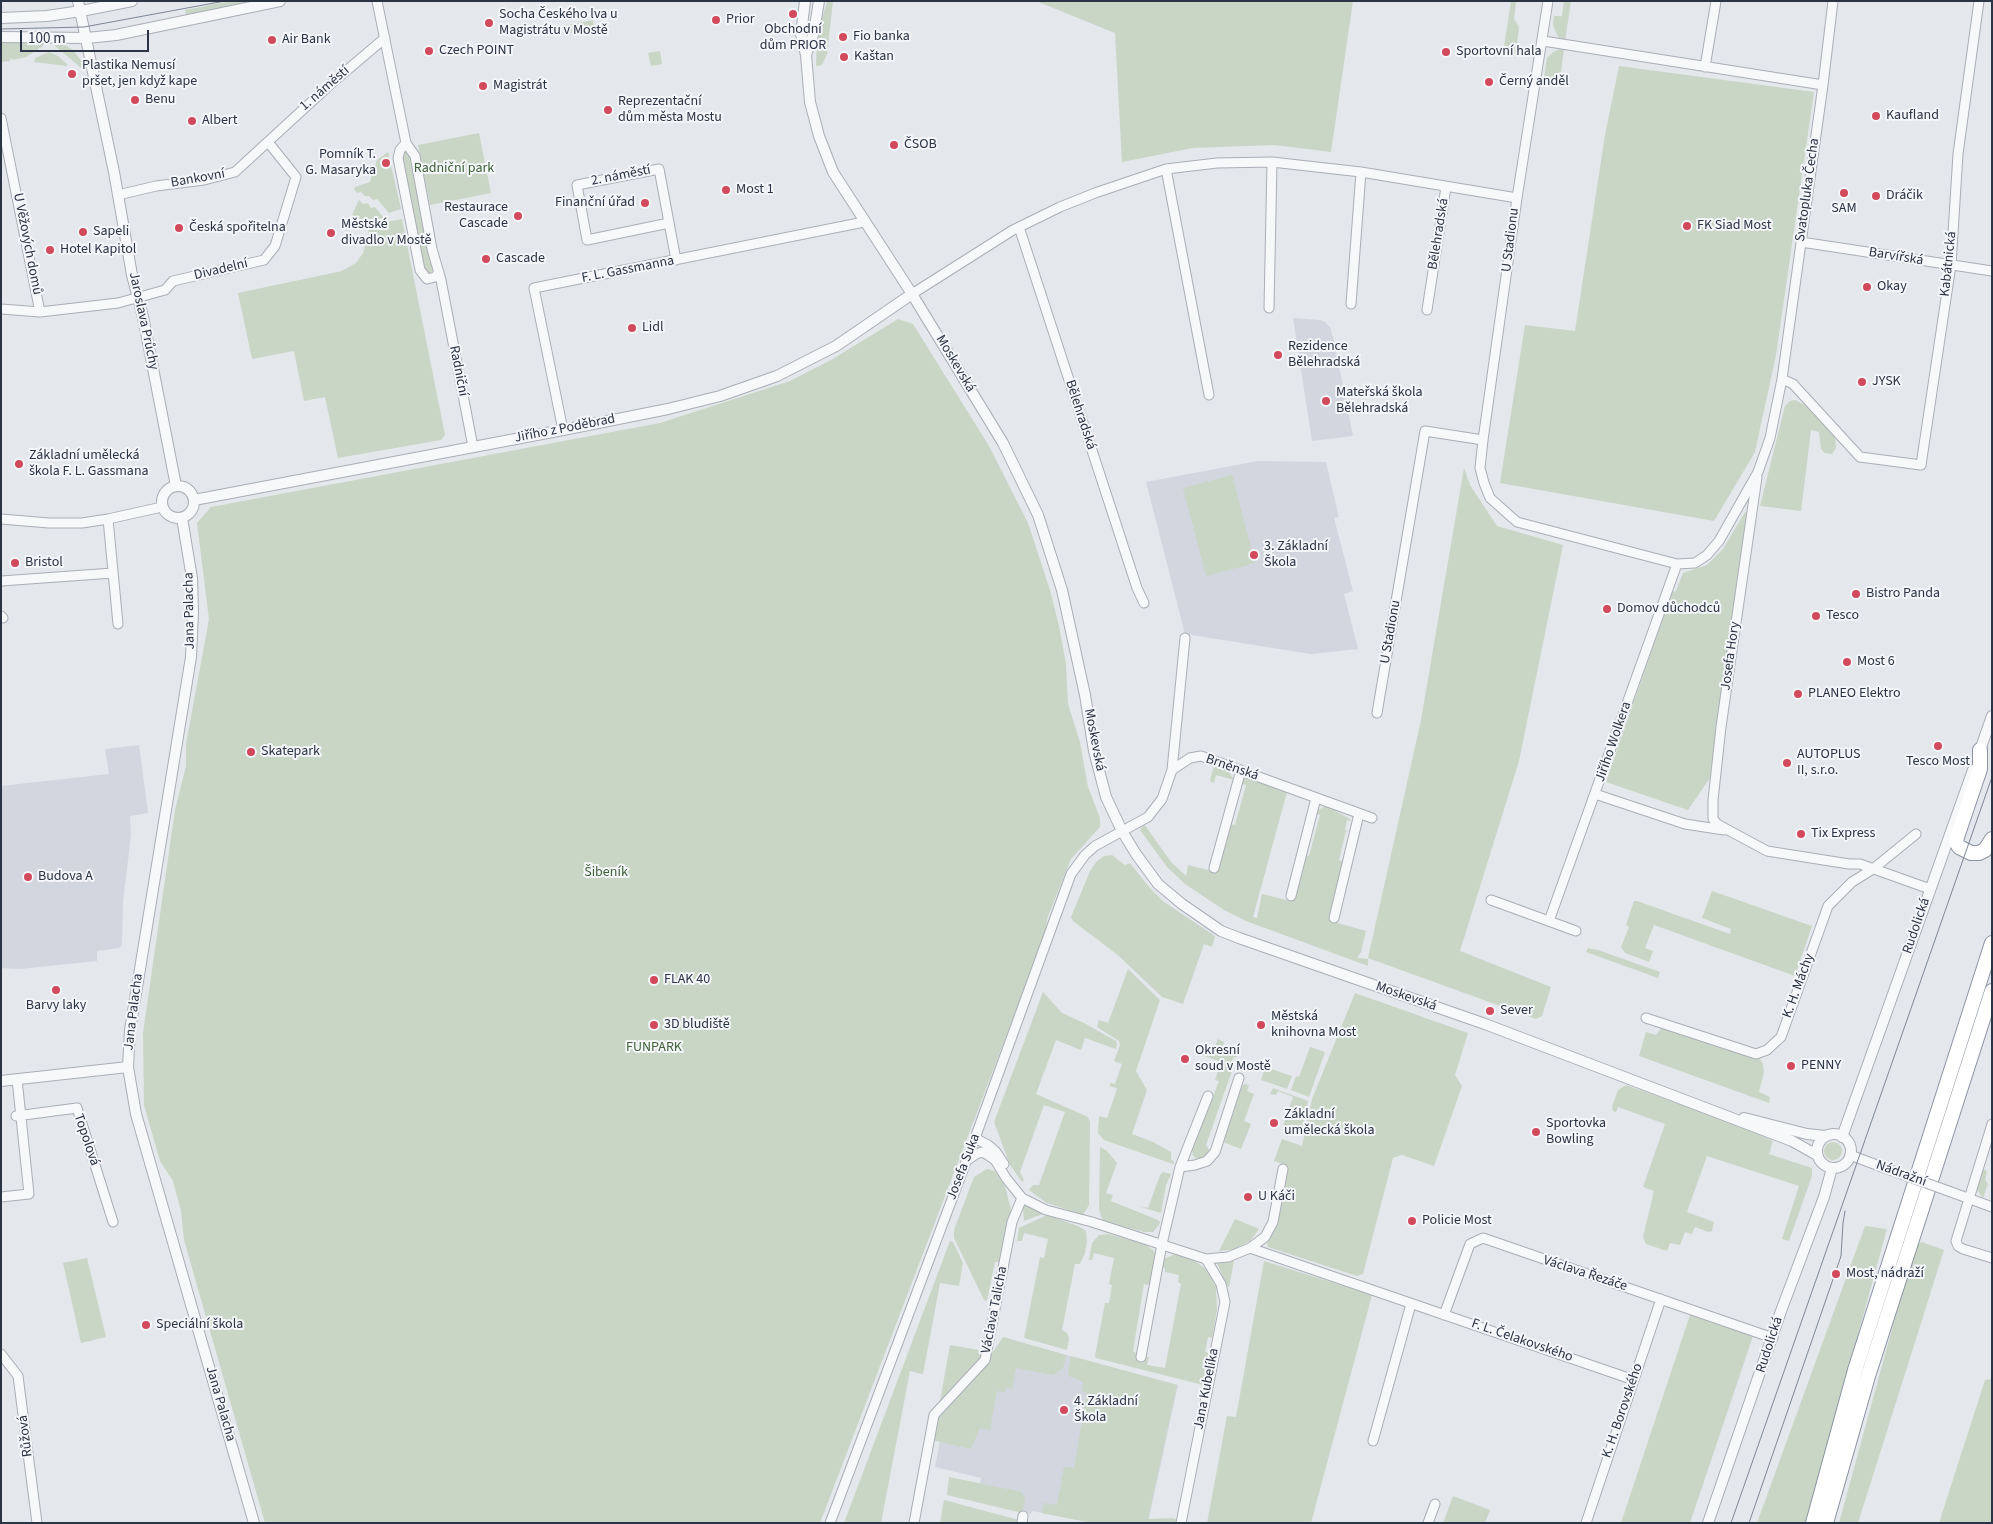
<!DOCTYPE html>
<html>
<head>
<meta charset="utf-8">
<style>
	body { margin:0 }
	#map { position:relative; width:1993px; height:1524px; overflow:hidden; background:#e4e7ec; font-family:"Source Sans 3",sans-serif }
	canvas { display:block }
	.frame { position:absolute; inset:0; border:2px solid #2b3445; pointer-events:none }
	.scale { position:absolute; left:20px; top:30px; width:129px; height:22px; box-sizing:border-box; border:2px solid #2b3445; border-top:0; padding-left:6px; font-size:15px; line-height:18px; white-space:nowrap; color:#2b3445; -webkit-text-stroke:4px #f4f6f9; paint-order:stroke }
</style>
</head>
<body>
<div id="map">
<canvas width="1993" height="1524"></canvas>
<div class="frame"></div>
<div class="scale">100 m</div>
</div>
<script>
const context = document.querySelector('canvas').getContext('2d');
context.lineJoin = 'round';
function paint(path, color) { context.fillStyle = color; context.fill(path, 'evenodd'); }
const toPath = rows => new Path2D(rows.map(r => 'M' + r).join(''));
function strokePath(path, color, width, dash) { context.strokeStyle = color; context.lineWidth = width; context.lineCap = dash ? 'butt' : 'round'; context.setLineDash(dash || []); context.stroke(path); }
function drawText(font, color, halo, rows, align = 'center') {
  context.font = font + ' "Source Sans 3",sans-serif'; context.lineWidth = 4; context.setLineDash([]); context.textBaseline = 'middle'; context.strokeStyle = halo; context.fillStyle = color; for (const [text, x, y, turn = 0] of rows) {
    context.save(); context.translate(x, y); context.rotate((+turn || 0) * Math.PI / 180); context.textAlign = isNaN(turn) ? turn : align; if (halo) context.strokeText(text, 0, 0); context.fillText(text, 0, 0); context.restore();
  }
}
paint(toPath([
	[1293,318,1320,320,1325,322,1330,327,1334,341,1353,436,1312,441],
	[1258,461,1326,462,1339,517,1334,518,1353,591,1344,594,1358,649,1311,654,1185,634,1146,482],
	[139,745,148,813,130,816,131,835,123,902,122,945,119,948,97,951,97,961,20,969,1,968,1,786,109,774,105,749],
	[1003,1338,1178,1385,1149,1518,1140,1523,1094,1523,1032,1511,1031,1514,977,1501,981,1478,935,1467,941,1435]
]), '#d2d6de');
paint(toPath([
	[231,1,256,1,186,15,185,10],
	[827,1,833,1,827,54,822,65,816,66,817,38],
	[1036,1,1353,1,1331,152,1274,145,1193,148,1122,162,1115,33],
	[1511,1,1516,1,1514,19,1519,27,1516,54,1503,53],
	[1564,1,1571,1,1565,41,1558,37,1553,25,1554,16,1562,16],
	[593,20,594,29,564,34,563,26],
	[1,42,44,43,43,46,26,57,13,60,11,58,10,61,1,62],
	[54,43,65,45,73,50,83,63,85,71,55,46],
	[1560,49,1564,49,1559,86,1543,84,1547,58,1553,52],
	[660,51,662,64,651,66,648,53],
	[49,52,58,56,67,64,67,66,34,62,35,58],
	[1619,66,1814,92,1776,355,1755,452,1714,521,1500,483,1525,325,1575,331,1605,135],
	[479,133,491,193,430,205,418,145],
	[405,151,409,152,411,156,433,267,432,271,429,274,425,273,423,269,401,154],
	[388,152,401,209,389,213,377,199,373,200,369,196,365,196,361,192,357,193,354,189,355,187,370,182,377,160],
	[359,200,363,204,368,203,371,208,375,207,387,222,402,219,445,435,441,440,338,458,325,397,304,401,294,351,252,359,238,293,342,271,356,263,363,253,369,232,362,220,351,217],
	[898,319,913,324,989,446,1028,523,1050,590,1059,626,1066,664,1068,704,1080,742,1088,787,1100,818,1100,827,1071,859,1047,919,1046,932,820,1523,265,1523,184,1240,181,1211,173,1181,160,1161,144,1105,143,1033,175,810,186,766,186,744,209,619,197,523,211,507,660,423,790,381,831,360],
	[1795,400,1805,405,1835,437,1836,448,1832,454,1825,453,1821,449,1819,432,1811,430,1801,511,1760,506,1785,406,1790,401],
	[1464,468,1470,485,1497,526,1563,545,1519,761,1460,951,1551,987,1542,1016,1536,1019,1368,958,1421,720],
	[1232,475,1255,563,1206,576,1183,488],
	[1745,512,1748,513,1710,778,1688,810,1606,782,1672,592,1676,591,1683,573,1707,565,1723,549],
	[1214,765,1228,770,1234,780,1216,775,1214,783,1210,781],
	[1245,777,1250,778,1287,792,1253,917,1257,918,1262,894,1291,901,1303,854,1309,856,1320,815,1314,813,1325,806,1330,808,1350,819,1351,821,1347,820,1345,830,1353,832,1346,831,1339,860,1346,862,1331,921,1366,931,1361,952,1357,958,1368,959,1368,966,1246,921,1224,910,1185,884,1167,867,1140,830,1144,824,1171,862,1186,876,1188,865,1216,872,1229,824,1235,825,1246,785,1240,783],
	[1112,855,1125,865,1130,863,1149,887,1164,902,1215,936,1212,947,1204,944,1183,1004,1162,997,1119,956,1073,921,1071,917,1090,871,1096,862,1104,856],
	[1712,891,1812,926,1795,976,1654,925,1645,948,1653,951,1649,962,1625,953,1621,947,1629,927,1626,925,1634,901,1637,901,1730,934,1731,929,1702,918],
	[1588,948,1598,950,1660,972,1658,978,1586,952],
	[1128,969,1160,1000,1136,1071,1147,1090,1132,1134,1153,1142,1171,1152,1171,1159,1175,1163,1173,1164,1104,1140,1098,1133,1099,1116,1107,1118,1116,1092,1117,1088,1109,1086,1111,1083,1115,1084,1122,1064,1114,1061,1120,1045,1119,1041,1097,1027,1099,1020,1108,1023],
	[1043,992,1062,1013,1084,1023,1116,1041,1117,1044,1116,1049,1085,1038,1081,1050,1056,1040,1036,1094,1088,1117,1090,1122,1089,1205,1083,1215,1047,1203,1029,1190,1033,1185,1039,1185,1065,1112,1044,1105,1020,1172,1024,1180,1022,1182,1010,1165,994,1122],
	[1355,993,1468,1033,1455,1075,1462,1086,1434,1166,1402,1155,1393,1158,1363,1274,1357,1276,1268,1247,1267,1244,1276,1226,1288,1166,1274,1161,1282,1139,1302,1146,1312,1099],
	[1662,1027,1760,1059,1763,1064,1764,1072,1759,1092,1770,1097,1769,1103,1639,1056,1646,1032,1656,1035],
	[1218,1039,1224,1042,1222,1049,1238,1054,1237,1057,1234,1057,1231,1063,1234,1065,1206,1145,1210,1151,1203,1158,1197,1159,1193,1156,1192,1150,1219,1081,1215,1080,1221,1062,1199,1054,1200,1053,1209,1056,1210,1051,1205,1050,1207,1046,1214,1048],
	[1310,1047,1325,1052,1309,1097,1291,1090,1296,1076,1299,1077],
	[1265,1067,1292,1076,1287,1089,1261,1080],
	[1245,1084,1249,1085,1247,1091,1254,1094,1244,1121,1251,1124,1241,1149,1223,1142,1242,1086],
	[1626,1085,1736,1124,1773,1141,1769,1154,1812,1168,1812,1176,1789,1241,1782,1239,1799,1186,1707,1156,1687,1212,1714,1222,1712,1231,1708,1232,1695,1227,1692,1234,1685,1232,1680,1245,1670,1243,1667,1251,1646,1244,1643,1237,1654,1191,1643,1187,1665,1124,1618,1107,1616,1112,1613,1111,1612,1107,1618,1090],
	[1273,1088,1308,1101,1302,1132,1283,1126,1293,1097,1278,1091,1276,1095,1270,1094],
	'1824 1151a9 9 0 1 1 18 0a9 9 0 1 1-18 0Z',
	[1100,1147,1107,1151,1117,1163,1106,1193,1113,1195,1111,1201,1158,1220,1160,1222,1159,1225,1153,1232,1144,1232,1103,1221,1099,1210],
	[987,1169,995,1171,1005,1186,1012,1214,1007,1247,1002,1246,999,1262,995,1262,987,1301,984,1300,954,1238,954,1230,974,1177],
	[1982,1169,1987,1171,1985,1180,1988,1184,1983,1198,1977,1190],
	[1163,1172,1171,1174,1166,1185,1161,1213,1138,1206,1148,1208,1160,1175],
	[1026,1204,1043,1214,1024,1221,1023,1207],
	[1047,1215,1078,1226,1086,1231,1087,1242,1085,1253,1080,1264,1075,1264,1062,1330,1067,1333,1069,1338,1067,1350,1024,1338,1040,1257,1044,1258,1048,1239,1024,1233,1022,1241,1017,1241,1019,1228],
	[1235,1219,1259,1229,1251,1240,1236,1249,1219,1251],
	[1865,1226,1887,1229,1806,1523,1757,1523],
	[1108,1234,1145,1244,1154,1251,1157,1258,1155,1271,1148,1285,1144,1284,1133,1351,1137,1354,1138,1362,1143,1363,1145,1351,1145,1357,1149,1357,1147,1365,1165,1368,1181,1284,1178,1282,1179,1275,1165,1272,1165,1268,1161,1267,1164,1259,1177,1253,1186,1255,1206,1269,1216,1287,1217,1310,1212,1338,1208,1337,1205,1352,1209,1353,1203,1385,1096,1358,1095,1356,1105,1303,1109,1303,1112,1285,1109,1284,1114,1258,1094,1253,1092,1260,1089,1260,1092,1243,1099,1235],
	[950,1241,953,1242,963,1263,959,1286,940,1283,923,1374,910,1371,881,1523,844,1523],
	[1922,1242,1944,1250,1858,1523,1839,1523,1915,1245],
	[87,1258,106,1337,81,1343,63,1263],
	[1234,1261,1229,1287,1227,1286,1217,1263],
	[1264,1261,1372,1295,1311,1523,1207,1523,1227,1416,1236,1417],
	[1690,1315,1753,1336,1690,1523,1621,1523],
	[1003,1337,1066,1355,1063,1368,1053,1375,1016,1368,1012,1389,1006,1387,1005,1392,997,1391,990,1430,980,1428,971,1449,932,1440,940,1408,990,1356],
	[950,1345,984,1351,986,1353,940,1401],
	[1071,1356,1177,1385,1148,1519,1171,1518,1177,1519,1177,1523,1092,1523,1042,1513,1044,1503,1057,1505,1064,1467,1074,1468,1087,1392,1082,1391,1083,1382,1069,1376,1068,1371],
	[1992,1379,1992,1523,1939,1523,1985,1380],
	[949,1477,1022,1492,1025,1499,1022,1513,947,1495],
	[1453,1496,1490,1510,1485,1523,1443,1523],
	[944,1500,1019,1520,1018,1523,940,1523]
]), '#c9d6c5');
const minor = toPath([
	[377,1,406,143,415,156,432,249,441,280,473,447],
	[1548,1,1517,198,1483,440,1480,468,1484,483,1490,498,1517,522,1677,564,1695,563,1707,555,1719,541,1758,472,1770,438,1782,379],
	[1833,1,1823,85,1782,379,1793,384,1860,457,1921,465,1951,265,1958,154,1979,1],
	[1543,41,1823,85],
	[1705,67,1716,1],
	[1,118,40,312],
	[406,143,400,150,398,158,420,270,427,279,435,277,439,272],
	[1166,169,1209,395],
	[118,195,156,186,204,180,235,172,333,82,385,38],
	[669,223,587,240,577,185,659,169,676,260],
	[1019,227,1137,588,1144,603],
	[1801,242,1992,271],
	[912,294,1013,230,1060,207,1095,193,1166,169,1217,163,1272,162,1361,172,1517,198],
	[1351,304,1361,172],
	[1269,308,1272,162],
	[1,309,40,312,118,303,165,290,173,281,264,260,275,246,296,177,268,142],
	[1427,310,1446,187],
	[563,430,534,288,864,222],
	[1757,477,1721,727,1713,800,1713,819,1717,824,1767,851,1849,864,1860,864,1930,889],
	[1,519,49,523,82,523,108,519,162,507],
	[108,519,118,624],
	[1,581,113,573],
	[1,616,3,618],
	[1377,713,1425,431,1483,440],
	[1172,770,1185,638],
	[1595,794,1685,824,1724,830],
	[1214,868,1241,770],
	[1291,896,1316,798],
	[1491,900,1576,931],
	[1334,918,1359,814],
	[1549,921,1677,564],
	[1646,1018,1756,1054,1767,1050,1781,1037,1828,906,1852,882,1873,869,1916,834],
	[16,1116,77,1108,113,1222],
	[1992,1124,1956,1241,1958,1246,1963,1249,1992,1258],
	[975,1138,988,1145,996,1152,1004,1164],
	[1850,1155,1882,1167],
	[966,1161,976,1154,982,1152,988,1155,995,1160,1006,1178,1022,1198,1046,1210,1092,1222,1206,1259,1228,1257,1250,1248,1265,1237,1273,1222,1283,1169],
	[1180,1167,1195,1165,1207,1161,1215,1152,1239,1078],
	[1951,1192,1992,1207],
	[1,1197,29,1194,17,1079],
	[1250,1248,1634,1380],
	[1444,1315,1470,1244,1483,1238,1773,1338],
	[1,1354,18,1376,37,1523],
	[1141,1357,1162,1244,1180,1167,1208,1096],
	[1373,1441,1411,1304],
	[830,1523,975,1138,1071,874,1085,855,1095,846,1148,817,1162,799,1172,770,1190,758,1201,756,1372,818],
	[914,1523,934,1415,985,1360,1012,1222,1022,1198],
	[1022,1523,1023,1516],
	[1181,1523,1225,1302,1221,1284,1206,1259],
	[1428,1523,1435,1504],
	[1586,1523,1661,1299]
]);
const tertiary = toPath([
	[78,1,114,172,132,275,143,317,176,486],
	[805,1,801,34,806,55,810,102,819,136,833,172,912,294,1003,443,1038,515,1062,590,1085,695,1094,751,1106,797,1122,831,1136,854,1158,884,1182,904,1221,931,1239,938,1485,1024,1792,1141,1817,1155],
	[1,18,47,16,81,11,132,1],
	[1,37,87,38,116,35,280,1],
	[806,55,814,32,819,1],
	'162 502a16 16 0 1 1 32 0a16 16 0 1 1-32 0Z',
	[194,500,563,430,668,409,720,396,777,376,836,346,912,294],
	[182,518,192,578,193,612,191,657,130,1030,128,1067,136,1114,254,1523],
	[1978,756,1992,716],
	[1,1081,128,1067],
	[1744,1118,1807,1134,1825,1136],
	'1817 1151a17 17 0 1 1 34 0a17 17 0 1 1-34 0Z',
	[1842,1137,1973,770],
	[1708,1523,1781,1311,1824,1197,1832,1168]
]);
const trunk = toPath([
	[1980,750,1980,769,1957,837,1956,842,1959,847,1971,853,1979,853,1985,850,1992,839],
	[1813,1523,1855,1370,1992,943],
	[1826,1523,1868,1376,1992,991]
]);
strokePath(minor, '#a9aeb7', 11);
strokePath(tertiary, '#a9aeb7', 12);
strokePath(trunk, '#8b94a3', 16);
strokePath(minor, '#f7f8fa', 9);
strokePath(tertiary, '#f7f8fa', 10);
strokePath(trunk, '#fff', 14);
strokePath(toPath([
	[1,29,84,27,225,1],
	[1731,1523,1992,777],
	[1749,1523,1841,1256,1843,1223,1845,1211]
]), '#7d8696', 1);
const minorBridge = toPath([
	[1882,1167,1951,1192]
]);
strokePath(minorBridge, '#a9aeb7', 11, []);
strokePath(minorBridge, '#f7f8fa', 9);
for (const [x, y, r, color] of [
	[793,14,5,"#d1495b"],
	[716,20,5,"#d1495b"],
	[489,23,5,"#d1495b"],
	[843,37,5,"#d1495b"],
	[272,40,5,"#d1495b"],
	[429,51,5,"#d1495b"],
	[1446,52,5,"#d1495b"],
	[844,57,5,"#d1495b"],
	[72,74,5,"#d1495b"],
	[1489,82,5,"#d1495b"],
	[483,86,5,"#d1495b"],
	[135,100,5,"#d1495b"],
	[608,110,5,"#d1495b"],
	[1876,116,5,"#d1495b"],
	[192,121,5,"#d1495b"],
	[894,145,5,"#d1495b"],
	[386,163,5,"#d1495b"],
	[726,190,5,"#d1495b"],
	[1844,193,5,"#d1495b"],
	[1876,196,5,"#d1495b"],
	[645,203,5,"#d1495b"],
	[518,216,5,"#d1495b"],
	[1687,226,5,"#d1495b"],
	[179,228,5,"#d1495b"],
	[83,232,5,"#d1495b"],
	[331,233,5,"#d1495b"],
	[50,250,5,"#d1495b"],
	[486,259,5,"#d1495b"],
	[1867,287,5,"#d1495b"],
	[632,328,5,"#d1495b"],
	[1278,355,5,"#d1495b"],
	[1862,382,5,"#d1495b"],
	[1326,401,5,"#d1495b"],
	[19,464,5,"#d1495b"],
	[1254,555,5,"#d1495b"],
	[15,563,5,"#d1495b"],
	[1856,594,5,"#d1495b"],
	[1607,609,5,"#d1495b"],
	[1816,616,5,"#d1495b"],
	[1847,662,5,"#d1495b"],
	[1798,694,5,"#d1495b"],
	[1938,746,5,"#d1495b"],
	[251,752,5,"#d1495b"],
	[1787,763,5,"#d1495b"],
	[1801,834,5,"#d1495b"],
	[28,877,5,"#d1495b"],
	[654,980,5,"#d1495b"],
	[56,990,5,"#d1495b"],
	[1490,1011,5,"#d1495b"],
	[654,1025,5,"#d1495b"],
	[1261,1025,5,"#d1495b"],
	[1185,1059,5,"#d1495b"],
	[1791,1066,5,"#d1495b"],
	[1274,1123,5,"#d1495b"],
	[1536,1132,5,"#d1495b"],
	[1248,1197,5,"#d1495b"],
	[1412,1221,5,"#d1495b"],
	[1836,1274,5,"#d1495b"],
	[146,1325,5,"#d1495b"],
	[1064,1410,5,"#d1495b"]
]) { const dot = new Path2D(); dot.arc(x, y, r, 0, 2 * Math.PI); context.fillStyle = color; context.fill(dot); strokePath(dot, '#f4f6f9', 2); }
drawText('14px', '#2b3445', '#f4f6f9', [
	["Socha Českého lva u",499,15],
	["Magistrátu v Mostě",499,31],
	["Prior",726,20],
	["Obchodní",793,30,"center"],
	["dům PRIOR",793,46,"center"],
	["Fio banka",853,37],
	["Air Bank",282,40],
	["Czech POINT",439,51],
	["Sportovní hala",1456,52],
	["Kaštan",854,57],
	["Plastika Nemusí",82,66],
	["pršet, jen když kape",82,82],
	["Černý anděl",1499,82],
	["Magistrát",493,86],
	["Benu",145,100],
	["Reprezentační",618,102],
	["dům města Mostu",618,118],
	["Kaufland",1886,116],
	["Albert",202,121],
	["ČSOB",904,145],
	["Pomník T.",376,155,"right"],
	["G. Masaryka",376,171,"right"],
	["Most 1",736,190],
	["Dráčik",1886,196],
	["Finanční úřad",635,203,"right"],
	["Restaurace",508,208,"right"],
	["Cascade",508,224,"right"],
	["SAM",1844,209,"center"],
	["Městské",341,225],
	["divadlo v Mostě",341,241],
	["FK Siad Most",1697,226],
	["Česká spořitelna",189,228],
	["Sapeli",93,232],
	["Hotel Kapitol",60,250],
	["Cascade",496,259],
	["Okay",1877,287],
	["Lidl",642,328],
	["Rezidence",1288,347],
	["Bělehradská",1288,363],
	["JYSK",1872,382],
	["Mateřská škola",1336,393],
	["Bělehradská",1336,409],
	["Základní umělecká",29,456],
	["škola F. L. Gassmana",29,472],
	["3. Základní",1264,547],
	["Škola",1264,563],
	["Bristol",25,563],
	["Bistro Panda",1866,594],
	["Domov důchodců",1617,609],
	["Tesco",1826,616],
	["Most 6",1857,662],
	["PLANEO Elektro",1808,694],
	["Skatepark",261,752],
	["AUTOPLUS",1797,755],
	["II, s.r.o.",1797,771],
	["Tesco Most",1938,762,"center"],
	["Tix Express",1811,834],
	["Budova A",38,877],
	["FLAK 40",664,980],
	["Barvy laky",56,1006,"center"],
	["Sever",1500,1011],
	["Městská",1271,1017],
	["knihovna Most",1271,1033],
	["3D bludiště",664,1025],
	["Okresní",1195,1051],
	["soud v Mostě",1195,1067],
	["PENNY",1801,1066],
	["Základní",1284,1115],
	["umělecká škola",1284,1131],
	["Sportovka",1546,1124],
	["Bowling",1546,1140],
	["U Káči",1258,1197],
	["Policie Most",1422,1221],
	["Most, nádraží",1846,1274],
	["Speciální škola",156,1325],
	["4. Základní",1074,1402],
	["Škola",1074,1418]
], 'left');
drawText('14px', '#2b3445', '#f4f6f9', [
	["1. náměstí",325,89,-41],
	["2. náměstí",621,176,-11],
	["Bankovní",198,179,-10],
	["Svatopluka Čecha",1808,190,-82],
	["Bělehradská",1439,234,-81],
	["U Stadionu",1511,240,-83],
	["U Věžových domů",27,244,79],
	["Barvířská",1896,257,9],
	["Kabátnická",1949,264,-84],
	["Divadelní",221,270,-13],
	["F. L. Gassmanna",628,270,-11],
	["Jaroslava Průchy",143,321,78],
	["Moskevská",955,364,59],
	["Radniční",458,371,79],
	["Bělehradská",1080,415,72],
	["Jiřího z Poděbrad",565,429,-11],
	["Jana Palacha",190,611,-91],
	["U Stadionu",1391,632,-80],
	["Josefa Hory",1731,656,-82],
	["Moskevská",1094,740,79],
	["Jiřího Wolkera",1614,742,-71],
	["Brněnská",1232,768,19],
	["Rudolická",1917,926,-71],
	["K. H. Máchy",1799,986,-70],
	["Moskevská",1406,997,19],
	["Jana Palacha",134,1012,-83],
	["Topolová",86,1140,71],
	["Josefa Suka",964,1167,-69],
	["Nádražní",1901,1174,20],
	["Václava Řezáče",1585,1274,18],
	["Václava Talicha",995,1310,-79],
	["F. L. Čelakovského",1522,1341,19],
	["Rudolická",1770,1345,-72],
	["Jana Kubelíka",1207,1389,-79],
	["Jana Palacha",220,1404,74],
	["K. H. Borovského",1623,1411,-71],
	["Růžová",26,1436,-97]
]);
drawText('14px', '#3f6138', '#f4f6f9', [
	["Radniční park",454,169],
	["Šibeník",606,873],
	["FUNPARK",654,1048]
]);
</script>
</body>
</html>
